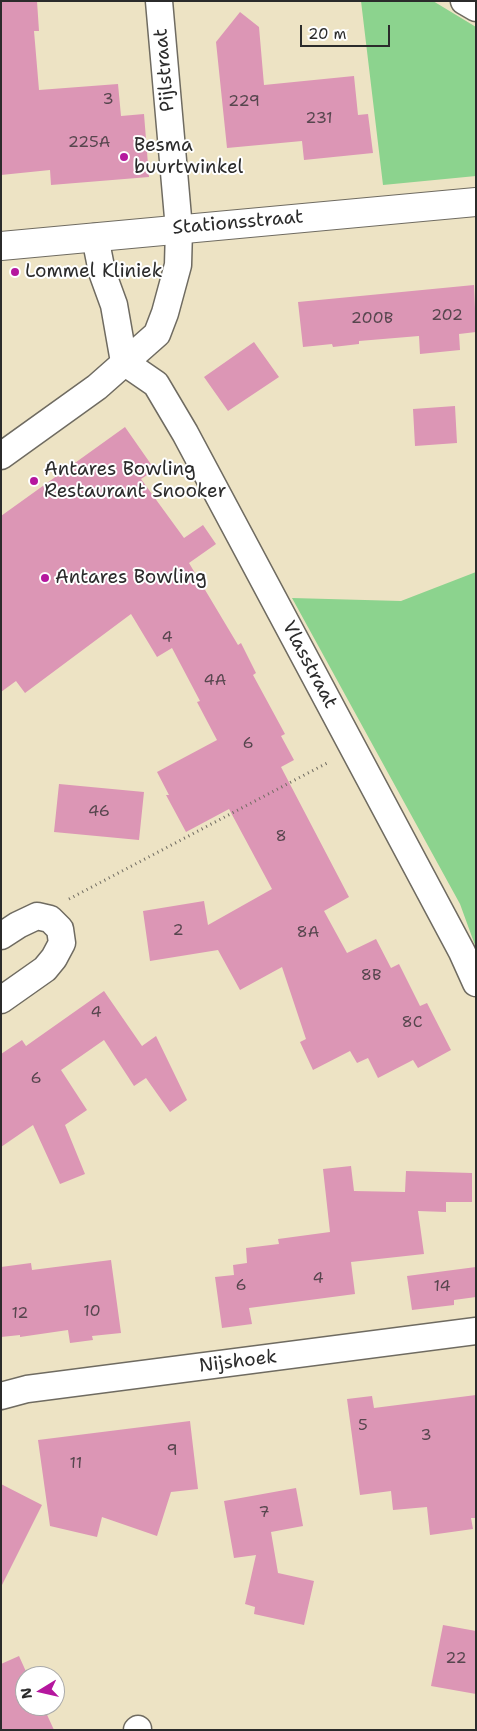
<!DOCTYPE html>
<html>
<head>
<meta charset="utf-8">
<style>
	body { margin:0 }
	#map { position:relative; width:477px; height:1731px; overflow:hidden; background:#ede3c4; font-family:"Shantell Sans",sans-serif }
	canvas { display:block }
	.frame { position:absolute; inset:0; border:2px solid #2b2b2b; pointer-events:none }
	.north { position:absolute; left:15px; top:1666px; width:50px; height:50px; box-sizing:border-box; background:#fff; border:1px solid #aaa; border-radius:50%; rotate:261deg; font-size:14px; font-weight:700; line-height:20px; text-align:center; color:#2b2b2b }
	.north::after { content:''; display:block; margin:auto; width:18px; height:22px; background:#b5179e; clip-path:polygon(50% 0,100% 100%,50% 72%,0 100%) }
	.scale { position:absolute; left:300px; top:25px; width:90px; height:22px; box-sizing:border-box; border:2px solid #2b2b2b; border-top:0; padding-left:6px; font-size:15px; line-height:18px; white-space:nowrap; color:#2b2b2b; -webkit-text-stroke:4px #fff; paint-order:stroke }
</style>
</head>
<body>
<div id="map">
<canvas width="477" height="1731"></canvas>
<div class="frame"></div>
<div class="north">N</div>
<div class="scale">20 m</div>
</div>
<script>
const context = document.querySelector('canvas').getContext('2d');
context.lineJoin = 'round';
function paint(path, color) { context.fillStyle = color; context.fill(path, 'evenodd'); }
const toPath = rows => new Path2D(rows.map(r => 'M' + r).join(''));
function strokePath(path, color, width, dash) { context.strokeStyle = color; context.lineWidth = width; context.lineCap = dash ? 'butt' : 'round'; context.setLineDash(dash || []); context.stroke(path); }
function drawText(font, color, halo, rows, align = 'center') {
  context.font = font + ' "Shantell Sans",sans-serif'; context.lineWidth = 4; context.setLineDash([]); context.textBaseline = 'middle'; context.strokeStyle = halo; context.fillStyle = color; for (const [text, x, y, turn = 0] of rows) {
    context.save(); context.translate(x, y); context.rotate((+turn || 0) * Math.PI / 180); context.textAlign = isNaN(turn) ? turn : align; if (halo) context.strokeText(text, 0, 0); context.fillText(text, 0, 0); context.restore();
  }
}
paint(toPath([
	[361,1,433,1,476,27,476,176,383,185],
	[476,572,476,948,460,904,292,598,401,601]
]), '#8cd38e');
paint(toPath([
	[1,1,37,1,39,31,34,31,39,90,118,84,121,116,144,114,149,177,51,185,50,170,1,175],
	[240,12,259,27,264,85,354,76,358,115,368,114,373,153,304,160,302,141,227,148,216,42],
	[474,285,476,332,459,334,460,350,420,354,419,336,359,341,359,344,333,347,332,344,303,347,298,302],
	[254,342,279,377,228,411,204,377],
	[455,406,457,443,415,446,413,409],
	[125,427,155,470,141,479,184,538,203,525,216,544,189,563,238,645,241,643,256,673,253,675,285,734,281,736,294,760,281,767,349,897,324,911,347,953,376,939,391,968,399,964,420,1006,427,1003,451,1050,418,1068,413,1060,378,1078,368,1058,357,1063,350,1051,313,1070,300,1042,306,1039,282,967,240,990,218,950,150,961,143,911,204,901,208,925,272,889,229,809,186,832,166,795,169,795,157,772,217,740,197,702,200,701,172,648,157,657,131,614,25,693,16,681,1,692,1,516],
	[59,784,144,792,139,840,54,832],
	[104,991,142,1046,156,1036,187,1100,170,1112,146,1078,134,1086,104,1040,61,1070,87,1110,65,1125,85,1174,60,1184,33,1125,1,1147,1,1054,22,1040,26,1046],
	[351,1166,354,1191,405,1192,406,1171,472,1173,472,1202,446,1202,446,1212,418,1211,424,1254,351,1262,355,1294,249,1308,252,1324,222,1328,215,1277,234,1275,233,1265,247,1263,246,1248,279,1244,278,1239,330,1232,323,1169],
	[111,1260,121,1333,92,1336,93,1340,70,1343,68,1330,20,1337,20,1335,1,1337,1,1267,31,1263,32,1270],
	[476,1267,476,1297,454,1300,454,1305,412,1310,407,1276],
	[476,1395,476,1518,471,1518,473,1529,430,1535,427,1507,393,1510,391,1491,360,1495,347,1399,372,1396,374,1408],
	[190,1421,198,1489,171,1492,157,1536,102,1517,97,1537,50,1526,38,1440],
	[1,1484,42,1505,1,1587],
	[296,1488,303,1526,271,1532,278,1573,314,1581,304,1625,254,1614,255,1607,245,1604,256,1555,234,1558,224,1501],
	[443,1625,476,1631,476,1694,431,1686],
	[19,1656,28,1676,25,1676,25,1706,43,1706,54,1730,1,1730,1,1664]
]), '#dc96b5');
const minor = toPath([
	[464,1,476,8],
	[95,237,102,272,114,305,124,362],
	[124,362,156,384,185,433,462,952,476,983],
	[1,456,97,387,157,334,165,313,178,265,179,229,159,1],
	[1,936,18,925,37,916,50,919,60,929,62,943,54,958,45,969,1,1000],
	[1,1396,27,1389,476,1331],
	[137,1730,138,1729]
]);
const secondary = toPath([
	[1,246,476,202]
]);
strokePath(minor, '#6f6b61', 29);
strokePath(secondary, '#6f6b61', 30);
strokePath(toPath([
	[69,899,329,762]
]), '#6f6b61', 3, [1, 4]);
strokePath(minor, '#fff', 26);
strokePath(secondary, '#fff', 28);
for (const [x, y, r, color] of [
	[124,157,5,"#b5179e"],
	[15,272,5,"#b5179e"],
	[34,481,5,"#b5179e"],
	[45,578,5,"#b5179e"]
]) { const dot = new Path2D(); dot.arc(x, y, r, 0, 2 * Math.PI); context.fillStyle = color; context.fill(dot); strokePath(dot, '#fff', 2); }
drawText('16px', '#57464e', null, [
	["3",108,100],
	["229",244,102],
	["231",319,119],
	["225A",89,143],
	["202",447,316],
	["200B",372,319],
	["4",167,638],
	["4A",215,681],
	["6",248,744],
	["46",99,812],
	["8",281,837],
	["2",178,931],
	["8A",308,933],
	["8B",371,976],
	["4",96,1013],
	["8C",412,1023],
	["6",36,1079],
	["4",318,1279],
	["6",241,1286],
	["14",442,1287],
	["10",92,1312],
	["12",20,1314],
	["5",363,1426],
	["3",426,1436],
	["9",172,1451],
	["11",76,1464],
	["7",264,1513],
	["22",456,1659]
]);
drawText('19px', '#2b2b2b', '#fff', [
	["Pijlstraat",165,70,-95],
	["Stationsstraat",238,223,-5],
	["Vlasstraat",309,665,62],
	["Nijshoek",238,1362,-7]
]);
drawText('19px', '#2b2b2b', '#fff', [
	["Besma",134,146],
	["buurtwinkel",134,168],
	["Lommel Kliniek",25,272],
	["Antares Bowling",44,470],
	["Restaurant Snooker",44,492],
	["Antares Bowling",55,578]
], 'left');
</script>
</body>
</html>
